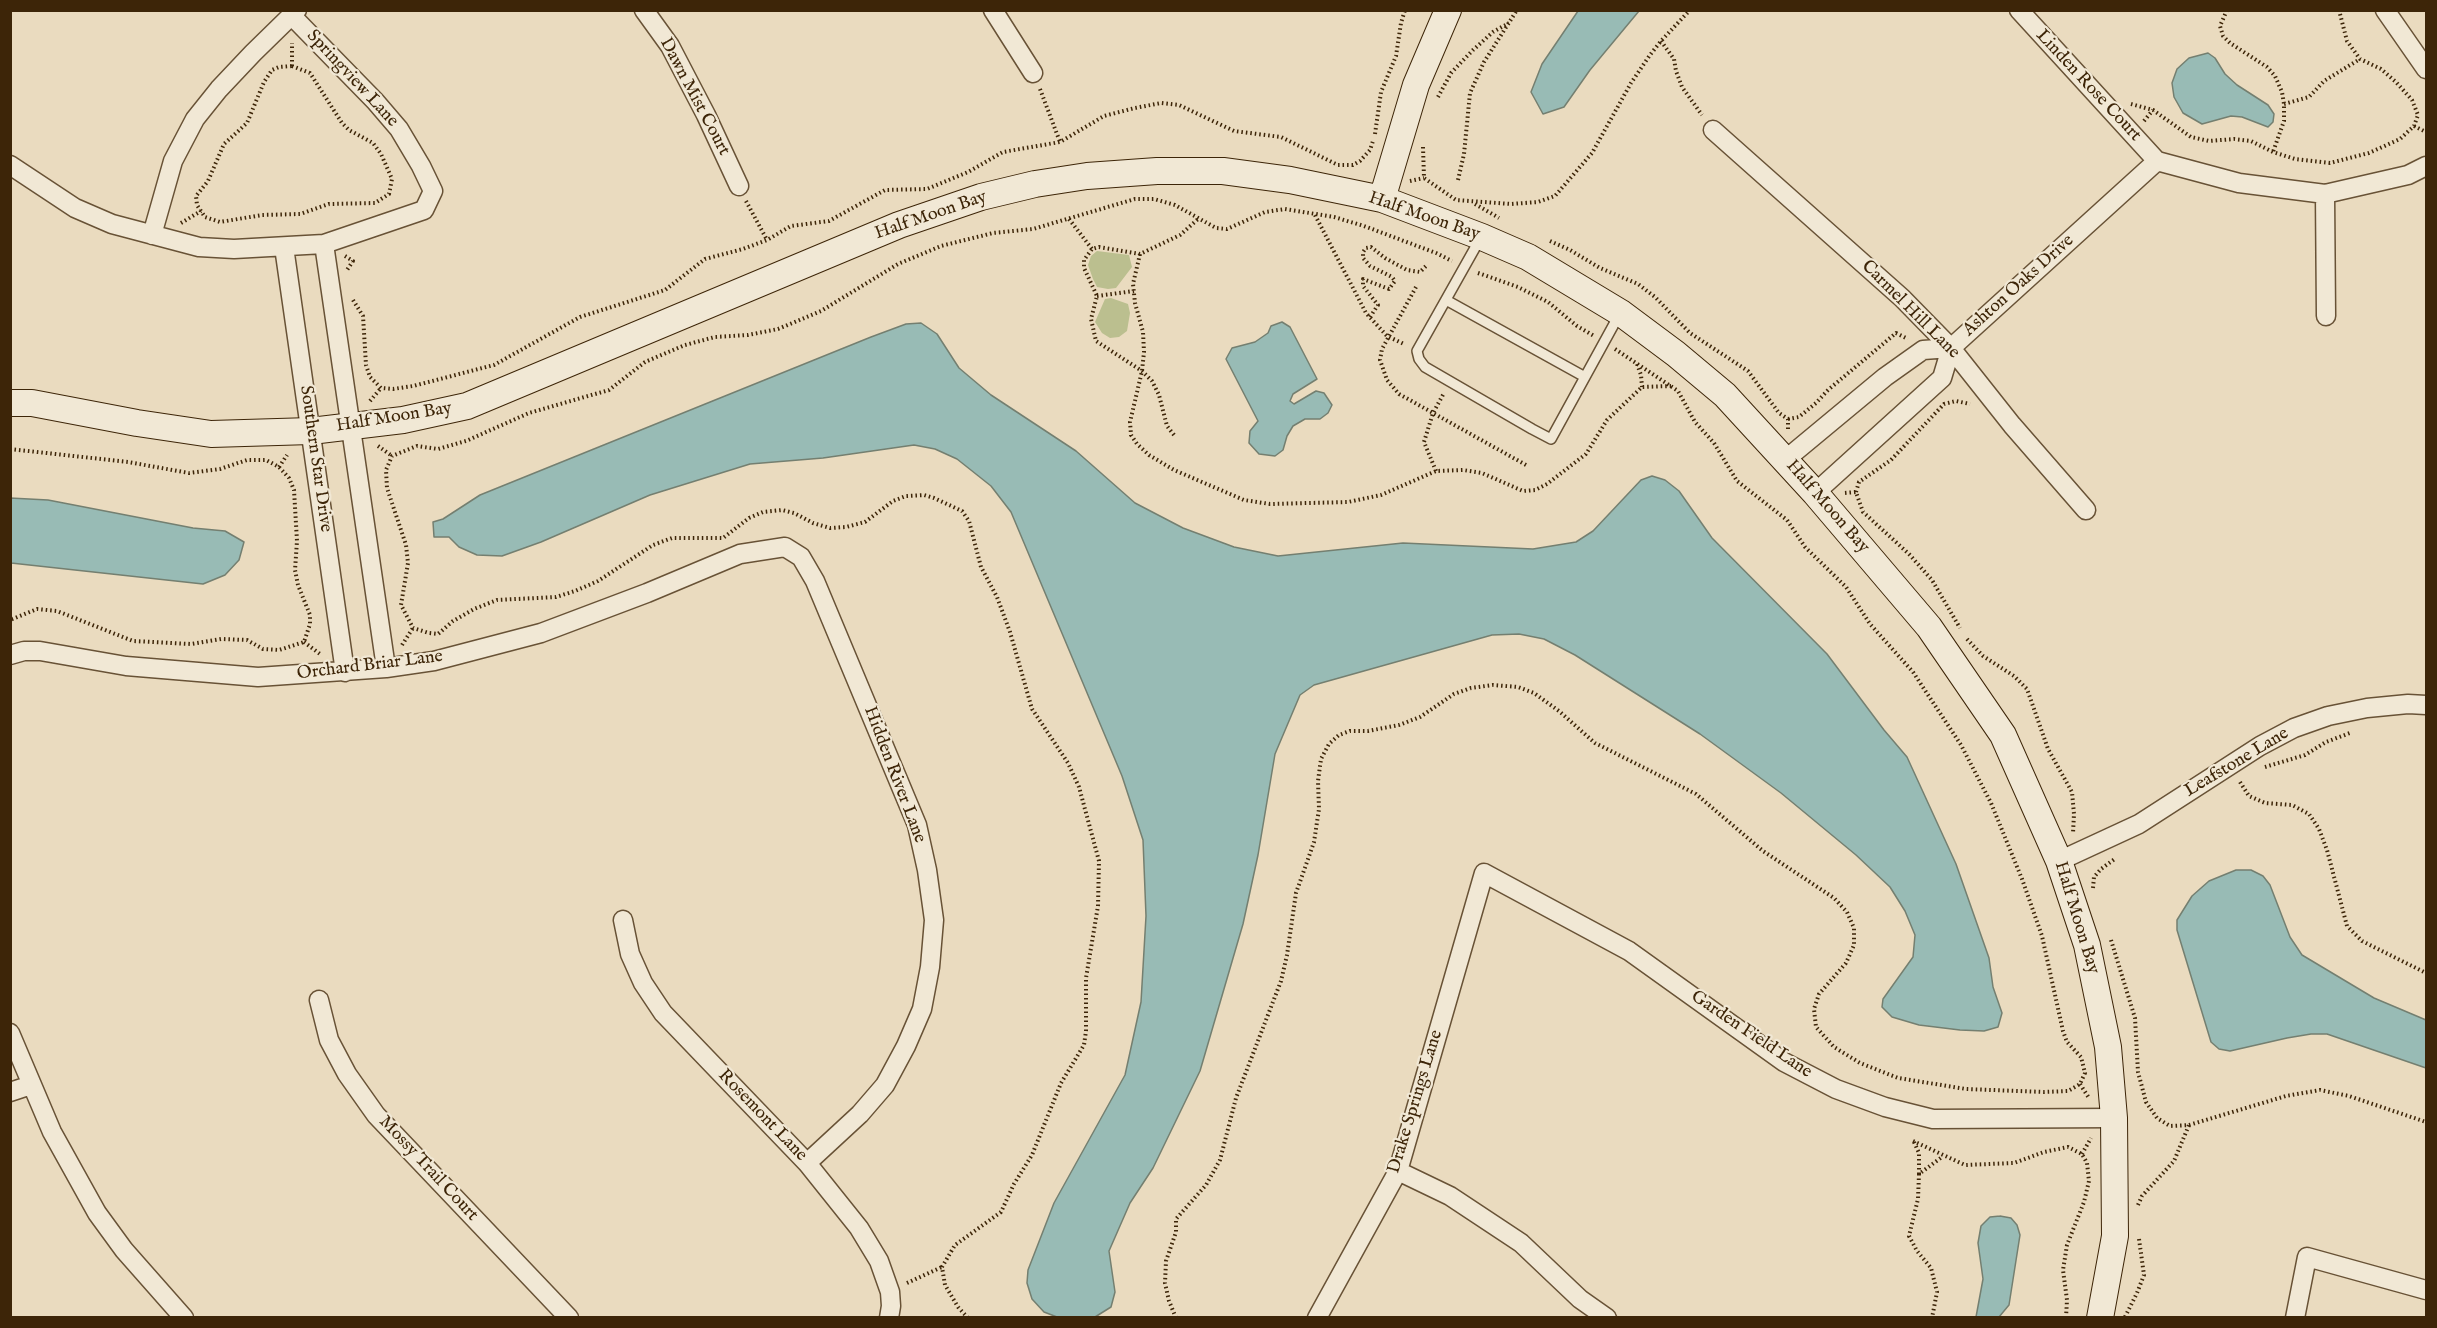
<!DOCTYPE html>
<html>
<head>
<meta charset="utf-8">
<style>
	body { margin:0 }
	#map { position:relative; width:2437px; height:1328px; overflow:hidden; background:#eadbbf; font-family:"IM FELL English",serif }
	canvas { display:block }
	.frame { position:absolute; inset:0; border:12px solid #3d2508; pointer-events:none }
</style>
</head>
<body>
<div id="map">
<canvas width="2437" height="1328"></canvas>
<div class="frame"></div>
</div>
<script>
const context = document.querySelector('canvas').getContext('2d');
context.lineJoin = 'round';
function paint(path, color) { context.fillStyle = color; context.fill(path, 'evenodd'); }
const toPath = rows => new Path2D(rows.map(r => 'M' + r).join(''));
function strokePath(path, color, width, dash) { context.strokeStyle = color; context.lineWidth = width; context.lineCap = dash ? 'butt' : 'round'; context.setLineDash(dash || []); context.stroke(path); }
function drawText(font, color, halo, rows, align = 'center') {
  context.font = font + ' "IM FELL English",serif'; context.lineWidth = 4.5; context.setLineDash([]); context.textBaseline = 'middle'; context.strokeStyle = halo; context.fillStyle = color; for (const [text, x, y, turn = 0] of rows) {
    context.save(); context.translate(x, y); context.rotate((+turn || 0) * Math.PI / 180); context.textAlign = isNaN(turn) ? turn : align; if (halo) context.strokeText(text, 0, 0); context.fillText(text, 0, 0); context.restore();
  }
}
paint(toPath([
	[1097,251,1129,255,1132,267,1116,288,1108,289,1097,287,1093,279,1088,265,1091,256],
	[1111,298,1128,304,1130,313,1127,331,1119,337,1110,338,1102,333,1095,322,1105,299]
]), '#bbbf8f');
const water = toPath([
	[1578,11,1639,11,1590,70,1564,107,1543,114,1531,92,1542,64,1578,11],
	[2208,53,2215,58,2225,74,2237,85,2268,105,2274,114,2273,122,2268,127,2242,117,2231,116,2202,124,2183,113,2174,97,2172,83,2177,69,2189,58,2208,53],
	[1282,322,1290,327,1317,379,1293,394,1290,401,1294,404,1316,391,1324,393,1332,405,1328,413,1320,419,1305,419,1293,426,1287,436,1283,450,1275,456,1259,454,1249,443,1250,431,1258,421,1226,359,1232,348,1255,342,1268,333,1271,326,1282,322],
	[921,323,937,334,959,368,991,395,1076,451,1135,503,1183,528,1234,547,1278,556,1403,543,1533,549,1576,542,1593,531,1641,480,1652,476,1665,480,1679,491,1712,538,1827,654,1884,730,1907,757,1956,864,1989,958,1993,987,2002,1013,1998,1027,1984,1031,1960,1030,1919,1025,1892,1017,1882,1007,1883,999,1913,957,1915,935,1905,911,1890,887,1856,855,1781,793,1700,734,1575,655,1544,639,1519,634,1492,635,1314,685,1300,695,1275,754,1258,855,1243,924,1200,1071,1153,1168,1130,1203,1109,1251,1115,1292,1111,1307,1095,1317,1057,1317,1044,1312,1032,1299,1027,1283,1028,1270,1054,1203,1125,1075,1141,1002,1146,916,1143,840,1122,776,1011,512,991,486,957,459,935,449,914,445,823,458,750,464,650,495,541,542,502,556,477,555,459,547,449,537,434,537,433,522,443,519,480,495,871,337,906,324,921,323],
	[10,498,48,500,193,528,225,531,244,542,239,560,225,575,203,584,11,563,10,498],
	[2236,870,2251,870,2263,876,2270,885,2290,937,2302,955,2374,998,2426,1020,2426,1068,2327,1034,2311,1034,2287,1038,2230,1051,2219,1049,2211,1042,2177,930,2177,920,2192,896,2209,881,2236,870],
	[2000,1216,2011,1218,2017,1225,2020,1235,2009,1305,1999,1317,1976,1317,1983,1279,1978,1243,1981,1226,1990,1217,2000,1216]
]);
paint(water, '#98bbb5');
strokePath(water, '#747f70', 1.5);
const lane = toPath([
	[1480,239,1417,351,1419,359,1425,367,1532,429,1551,439,1619,315],
	[1446,300,1585,377]
]);
const street = toPath([
	[644,10,670,46,706,115,739,186],
	[993,10,1033,73],
	[2019,10,2157,161],
	[2385,10,2426,69],
	[1713,130,1902,298,1951,348,2012,425,2086,510],
	[2157,161,2239,183,2325,194,2408,175,2426,166],
	[10,165,75,208,112,224,199,247,234,249,324,244,424,210,433,191,421,166,399,129,375,101,292,16],
	[2325,194,2326,316],
	[152,235,173,161,195,119,219,89,253,53,297,10],
	[324,244,386,668],
	[284,247,345,672],
	[1785,460,1885,377,1923,350,1951,348],
	[1815,493,1942,378,1951,348,2157,161],
	[10,655,24,651,40,651,126,666,258,677,386,668,434,661,541,633,647,593,740,554,785,547,801,557,815,581,917,825,927,870,934,920,930,967,922,1009,906,1046,885,1085,860,1114,807,1163],
	[2059,861,2139,824,2260,746,2294,728,2328,716,2367,708,2408,704,2426,705],
	[623,920,630,954,643,983,663,1013,807,1163,859,1228,879,1261,890,1292,891,1306,889,1318],
	[319,1000,329,1040,347,1074,376,1115,569,1318],
	[10,1033,52,1132,97,1213,124,1250,184,1318],
	[10,1092,31,1085],
	[1398,1171,1450,1196,1521,1243,1580,1299,1607,1318],
	[1317,1318,1398,1171,1484,873,1629,951,1784,1062,1836,1089,1885,1107,1933,1119,2114,1118],
	[2295,1318,2307,1257,2426,1290]
]);
const secondary = toPath([
	[1382,199,1416,85,1448,10],
	[10,403,32,403,137,423,211,434,311,431,403,420,467,406,899,225,981,197,1035,184,1087,176,1157,171,1223,171,1290,180,1382,199,1482,237,1528,257,1621,313,1676,354,1725,395,1815,493,1929,627,2003,735,2059,861,2087,945,2108,1047,2114,1118,2115,1236,2100,1318]
]);
strokePath(lane, '#685236', 12);
strokePath(street, '#685236', 21);
strokePath(secondary, '#3d2508', 28);
strokePath(toPath([
	[2227,10,2220,26,2223,36,2230,43,2267,67,2275,76,2282,92,2284,104,2284,121,2273,152],
	[1661,41,1674,59,1676,71,1682,87,1702,115],
	[292,66,310,73,342,123,349,130,373,143,381,154,392,179,389,194,375,203,329,204,300,214,262,215,220,222,205,217,197,205,196,196,208,181,224,144,247,123,264,82,272,70,279,67,292,66],
	[292,66,292,43],
	[1040,89,1060,142],
	[1438,97,1451,73,1473,50,1493,32,1509,23],
	[2131,104,2153,110,2191,137,2209,141,2234,139,2251,141,2273,152,2295,159,2330,163,2369,153,2400,139,2414,126,2418,115,2412,100,2396,82,2381,69,2360,59,2347,41,2339,10],
	[2284,104,2309,97,2324,81,2360,59],
	[2144,121,2153,110],
	[2414,126,2426,132],
	[1375,134,1381,92,1396,56,1401,23,1405,10],
	[1423,147,1424,178,1456,200,1511,204,1538,202,1555,196,1592,153,1631,83,1650,55,1661,41,1690,10],
	[1458,180,1464,154,1470,93,1484,62,1517,10],
	[1410,181,1424,178],
	[746,201,767,240],
	[1475,204,1499,218],
	[1315,215,1366,313,1387,336,1404,344],
	[1069,219,1092,249],
	[181,223,201,211],
	[1550,241,1570,250,1600,268,1638,284,1655,297,1690,333,1748,371,1779,413,1788,419,1788,429],
	[1140,254,1133,284,1135,303,1143,332,1144,352,1142,371,1130,422,1131,435,1137,444,1149,455,1174,470,1244,500,1270,504,1348,502,1381,495,1436,471,1463,470,1482,473,1523,491,1535,490,1547,484,1586,454,1607,420,1642,387,1671,386],
	[345,256,353,261,347,270],
	[1478,273,1518,287,1548,302,1577,326,1594,336],
	[1416,287,1382,349,1380,360,1387,380,1399,394,1408,399,1526,465],
	[1097,296,1134,291],
	[353,300,363,316,366,365,370,377,381,388,393,389,413,386,494,365,580,317,665,290,705,259,743,249,767,240,791,226,829,221,885,190,927,189,968,172,1003,152,1060,142,1104,116,1135,108,1161,103,1179,105,1234,131,1281,137,1338,165,1353,165,1360,161,1370,150,1373,141],
	[1370,317,1378,305,1363,286,1363,279,1389,289,1395,281,1392,277,1370,266,1363,258,1363,252,1366,248,1371,247,1385,258,1407,270,1420,272,1426,266],
	[1637,364,1641,375,1642,387],
	[370,401,381,388],
	[1788,419,1799,417,1816,403,1828,390,1896,333,1908,339],
	[1174,435,1167,426,1159,395,1152,381,1142,371,1096,341,1091,319,1097,296,1084,268,1084,260,1092,249,1099,247,1140,254,1180,235,1198,219],
	[378,446,392,456],
	[10,449,128,462,189,473,220,469,247,460,266,460,279,467,289,478,294,490,297,541,295,570,298,585,310,615,310,624,304,642,279,650,263,649,247,640,221,639,191,644,133,641,57,611,37,609,10,620],
	[279,467,287,455],
	[1436,471,1424,442,1433,413,1444,393],
	[1856,492,1859,482,1891,460,1944,404,1956,401,1970,404],
	[1845,493,1856,492,1863,512,1909,554,1932,580,1960,628],
	[1967,639,1983,656,2014,676,2027,689,2048,749,2072,792,2074,814,2073,833],
	[304,642,320,654],
	[402,645,413,628],
	[2265,767,2305,755,2326,742,2350,733],
	[2240,782,2249,796,2265,803,2292,805,2309,814,2319,829,2327,850,2347,926,2362,941,2426,973],
	[2093,888,2094,877,2101,869,2116,858],
	[2111,940,2135,1018,2138,1072,2146,1102,2157,1118,2170,1126,2189,1125,2286,1096,2320,1090,2349,1096,2426,1122],
	[2080,1084,2089,1098],
	[1913,1141,1965,1165,2014,1163,2044,1152,2068,1147,2082,1154,2087,1163,2089,1181,2084,1202,2067,1245,2063,1270,2067,1300,2066,1318],
	[1914,1142,1919,1153,1919,1174,1942,1157],
	[2082,1154,2091,1138],
	[1919,1174,1918,1199,1909,1236,1917,1251,1931,1268,1937,1292,1932,1318],
	[2138,1205,2142,1196,2174,1161,2189,1125],
	[907,1283,942,1267],
	[2125,1317,2137,1293,2144,1275,2139,1239],
	[968,1318,958,1307,945,1285,942,1267,955,1245,1001,1212,1014,1184,1032,1155,1061,1083,1084,1045,1086,1031,1086,978,1098,906,1099,861,1079,787,1068,763,1032,709,1010,632,997,597,981,567,969,521,962,511,934,498,924,495,906,496,893,501,865,522,846,527,830,528,813,523,794,513,782,510,763,512,749,518,723,538,672,538,653,545,598,581,575,591,556,597,497,600,474,609,453,621,438,634,429,633,413,628,401,605,408,563,406,545,387,488,386,470,392,456,417,446,438,449,466,441,529,413,609,390,645,362,685,345,715,337,748,335,778,329,821,311,898,264,941,246,993,233,1033,229,1135,199,1154,199,1175,205,1216,228,1227,229,1265,212,1285,209,1334,217,1364,226,1436,253,1452,261],
	[1176,1318,1169,1301,1165,1283,1166,1261,1176,1232,1176,1219,1206,1185,1220,1160,1236,1098,1281,981,1287,955,1296,893,1314,842,1319,809,1318,781,1321,759,1329,744,1339,735,1350,731,1368,731,1399,725,1420,717,1454,694,1471,688,1493,685,1518,687,1534,693,1559,711,1595,743,1696,794,1763,851,1834,898,1847,912,1854,928,1854,945,1846,963,1819,994,1814,1009,1816,1027,1834,1047,1860,1063,1898,1078,1966,1089,2044,1092,2068,1091,2080,1084,2085,1073,2081,1057,2067,1042,2063,1031,2042,936,2022,879,1991,803,1961,745,1913,672,1870,624,1846,587,1805,547,1787,520,1737,481,1714,443,1695,422,1678,391,1615,349]
]), '#3d2508', 4, [1.5, 3]);
strokePath(lane, '#f1e8d5', 9);
strokePath(street, '#f1e8d5', 18);
strokePath(secondary, '#f1e8d5', 26);
drawText('18px', '#3d2508', '#f1e8d5', [
	["Springview Lane",352,79,47],
	["Linden Rose Court",2088,86,47],
	["Dawn Mist Court",694,97,62],
	["Half Moon Bay",931,216,-19],
	["Half Moon Bay",1424,217,19],
	["Ashton Oaks Drive",2019,286,-42],
	["Carmel Hill Lane",1910,310,45],
	["Half Moon Bay",394,418,-9],
	["Southern Star Drive",315,459,82],
	["Half Moon Bay",1827,507,49],
	["Orchard Briar Lane",370,666,-7],
	["Leafstone Lane",2237,763,-31],
	["Hidden River Lane",894,775,69],
	["Half Moon Bay",2076,918,73],
	["Garden Field Lane",1751,1035,34],
	["Drake Springs Lane",1416,1102,-73],
	["Rosemont Lane",762,1116,46],
	["Mossy Trail Court",428,1169,47]
]);
</script>
</body>
</html>
